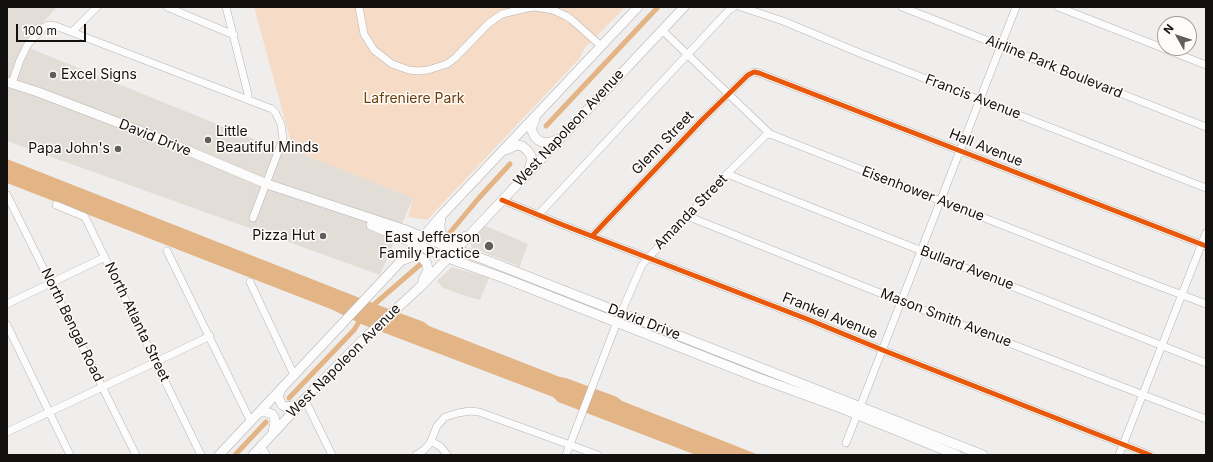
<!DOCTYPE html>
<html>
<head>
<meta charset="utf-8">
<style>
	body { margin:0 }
	#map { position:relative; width:1213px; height:462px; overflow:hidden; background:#f0eeec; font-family:Inter,sans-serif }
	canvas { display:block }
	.frame { position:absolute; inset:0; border:8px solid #121110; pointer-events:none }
	.north { position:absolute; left:1157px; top:16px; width:40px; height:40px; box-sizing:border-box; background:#fffbf8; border:1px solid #a09d9b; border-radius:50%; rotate:309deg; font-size:11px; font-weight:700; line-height:16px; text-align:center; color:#121110 }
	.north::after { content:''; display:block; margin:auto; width:14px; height:18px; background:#605e5d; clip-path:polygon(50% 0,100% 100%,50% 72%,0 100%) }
	.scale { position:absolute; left:16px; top:24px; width:70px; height:18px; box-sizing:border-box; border:2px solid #121110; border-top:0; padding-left:5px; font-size:12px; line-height:14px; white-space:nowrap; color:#121110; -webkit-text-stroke:3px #fffbf8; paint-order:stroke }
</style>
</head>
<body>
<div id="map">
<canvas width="1213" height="462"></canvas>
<div class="frame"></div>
<div class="north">N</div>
<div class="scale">100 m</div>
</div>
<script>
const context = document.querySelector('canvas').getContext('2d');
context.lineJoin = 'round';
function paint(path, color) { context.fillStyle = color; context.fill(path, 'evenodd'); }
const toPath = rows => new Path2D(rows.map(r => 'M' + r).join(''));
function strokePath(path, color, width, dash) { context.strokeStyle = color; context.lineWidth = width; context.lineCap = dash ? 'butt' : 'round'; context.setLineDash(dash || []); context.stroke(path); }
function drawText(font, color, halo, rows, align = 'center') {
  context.font = font + ' Inter,sans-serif'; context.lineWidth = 3; context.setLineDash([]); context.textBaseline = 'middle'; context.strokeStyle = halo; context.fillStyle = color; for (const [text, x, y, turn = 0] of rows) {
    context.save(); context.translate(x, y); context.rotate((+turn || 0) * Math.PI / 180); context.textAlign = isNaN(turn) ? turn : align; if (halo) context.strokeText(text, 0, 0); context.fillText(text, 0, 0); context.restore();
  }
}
paint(toPath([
	[7,7,57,7,22,45,291,154,293,150,413,198,380,275,7,141],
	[486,226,528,244,519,268,516,265,472,248,470,241,483,227],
	[452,267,489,278,480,300,469,297,443,288,437,281]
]), '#e3ddd7');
paint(toPath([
	[254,7,625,7,584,49,579,59,427,220,408,217,413,198,293,150]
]), '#f6dcc6');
paint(toPath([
	[7,159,370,302,424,322,429,326,560,377,566,378,617,397,622,401,759,455,696,455,558,402,553,397,361,324,333,310,7,183]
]), '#e3b486');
strokePath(toPath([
	[546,126,658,7],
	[448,235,478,199,510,164],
	[370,308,422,263],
	[289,398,354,330,362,317],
	[235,455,266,422]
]), '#e3b486', 5);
const minor = toPath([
	[167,7,234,35],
	[226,7,248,94,248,100],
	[359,7,364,34,374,50,392,64,409,70,418,71,428,70,447,64,455,58,489,23,502,14,527,8,535,7,553,10,566,16,572,20,601,46],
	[741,7,783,21,862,54,1206,188],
	[902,7,1206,127],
	[1058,7,1206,65],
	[662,30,770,134,1135,277,1206,304],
	[72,32,97,7],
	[12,83,20,60,28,44,44,27,49,25,56,26,272,109,275,112,281,124,283,139,253,218],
	[727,174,1206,363],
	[7,195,136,455],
	[502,200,563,225,807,319,885,351,1150,455],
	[56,205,85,217,201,455],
	[538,215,687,55,730,9,734,7],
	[687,216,905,303,1206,419],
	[592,236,701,121,748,75,754,72,759,73,1206,246],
	[167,251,251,422],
	[250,282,294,375],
	[7,304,105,257],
	[7,325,70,455],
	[305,400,332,455],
	[7,432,160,360,210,336],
	[431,441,441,447,447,455],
	[846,443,1016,7],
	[261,446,266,455],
	[416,455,424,450,430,443,437,426,445,417,458,413,470,411,479,412,598,455],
	[566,455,617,322,642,265,648,258,727,174,766,135,770,134],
	[1119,455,1206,233]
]);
const major = toPath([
	[7,82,38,92,153,136,267,184,403,229,438,243,486,260,983,455],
	[535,119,531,129,535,137,538,140,544,143,551,142,558,139],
	[506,150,517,145,522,146,527,150,530,154,532,159,529,170],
	[441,216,440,225,441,233,444,237,451,241,458,240,466,236],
	[371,225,448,258,501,277,756,377,841,408,957,455],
	[403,260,414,256,420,257,424,260,427,264,428,270,423,280],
	[281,389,278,397,282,405,286,407,299,405],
	[260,412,266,412,272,414,274,417,275,421,273,433],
	[219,455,416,245,441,216,638,7],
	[253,455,316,387,368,335,419,288,448,258,684,7]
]);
strokePath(minor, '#b6b4b3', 8);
strokePath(major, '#b6b4b3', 10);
strokePath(minor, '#fdfcfc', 7);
strokePath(major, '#fdfcfc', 9);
strokePath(toPath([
	[502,200,563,225,807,319,885,351,1150,455],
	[592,236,701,121,748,75,754,72,759,73,1206,246]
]), '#e8590c', 5);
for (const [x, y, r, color] of [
	[53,75,4,"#605e5d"],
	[208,140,4,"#605e5d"],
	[118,149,4,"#605e5d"],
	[323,236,4,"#605e5d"],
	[489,246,5,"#605e5d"]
]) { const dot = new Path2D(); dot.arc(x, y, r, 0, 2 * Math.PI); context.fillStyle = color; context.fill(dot); strokePath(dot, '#fffbf8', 1.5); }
drawText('14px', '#121110', '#fffbf8', [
	["Airline Park Boulevard",1054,67,22],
	["Francis Avenue",973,97,21],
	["West Napoleon Avenue",569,128,-47],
	["David Drive",155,138,22],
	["Glenn Street",663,143,-46],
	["Hall Avenue",986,148,22],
	["Eisenhower Avenue",923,194,21],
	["Amanda Street",691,212,-46],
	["Bullard Avenue",967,268,21],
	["Frankel Avenue",830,316,22],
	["Mason Smith Avenue",946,318,21],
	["North Atlanta Street",137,322,64],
	["David Drive",644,322,21],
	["North Bengal Road",72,325,64],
	["West Napoleon Avenue",344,361,-45]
]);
drawText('14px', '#121110', '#fffbf8', [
	["Excel Signs",61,75,"left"],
	["Little",216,132,"left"],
	["Beautiful Minds",216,148,"left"],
	["Papa John's",110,149],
	["Pizza Hut",315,236],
	["East Jefferson",480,238],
	["Family Practice",480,254]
], 'right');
drawText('14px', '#6a3e0a', '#fffbf8', [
	["Lafreniere Park",414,99]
]);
</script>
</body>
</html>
